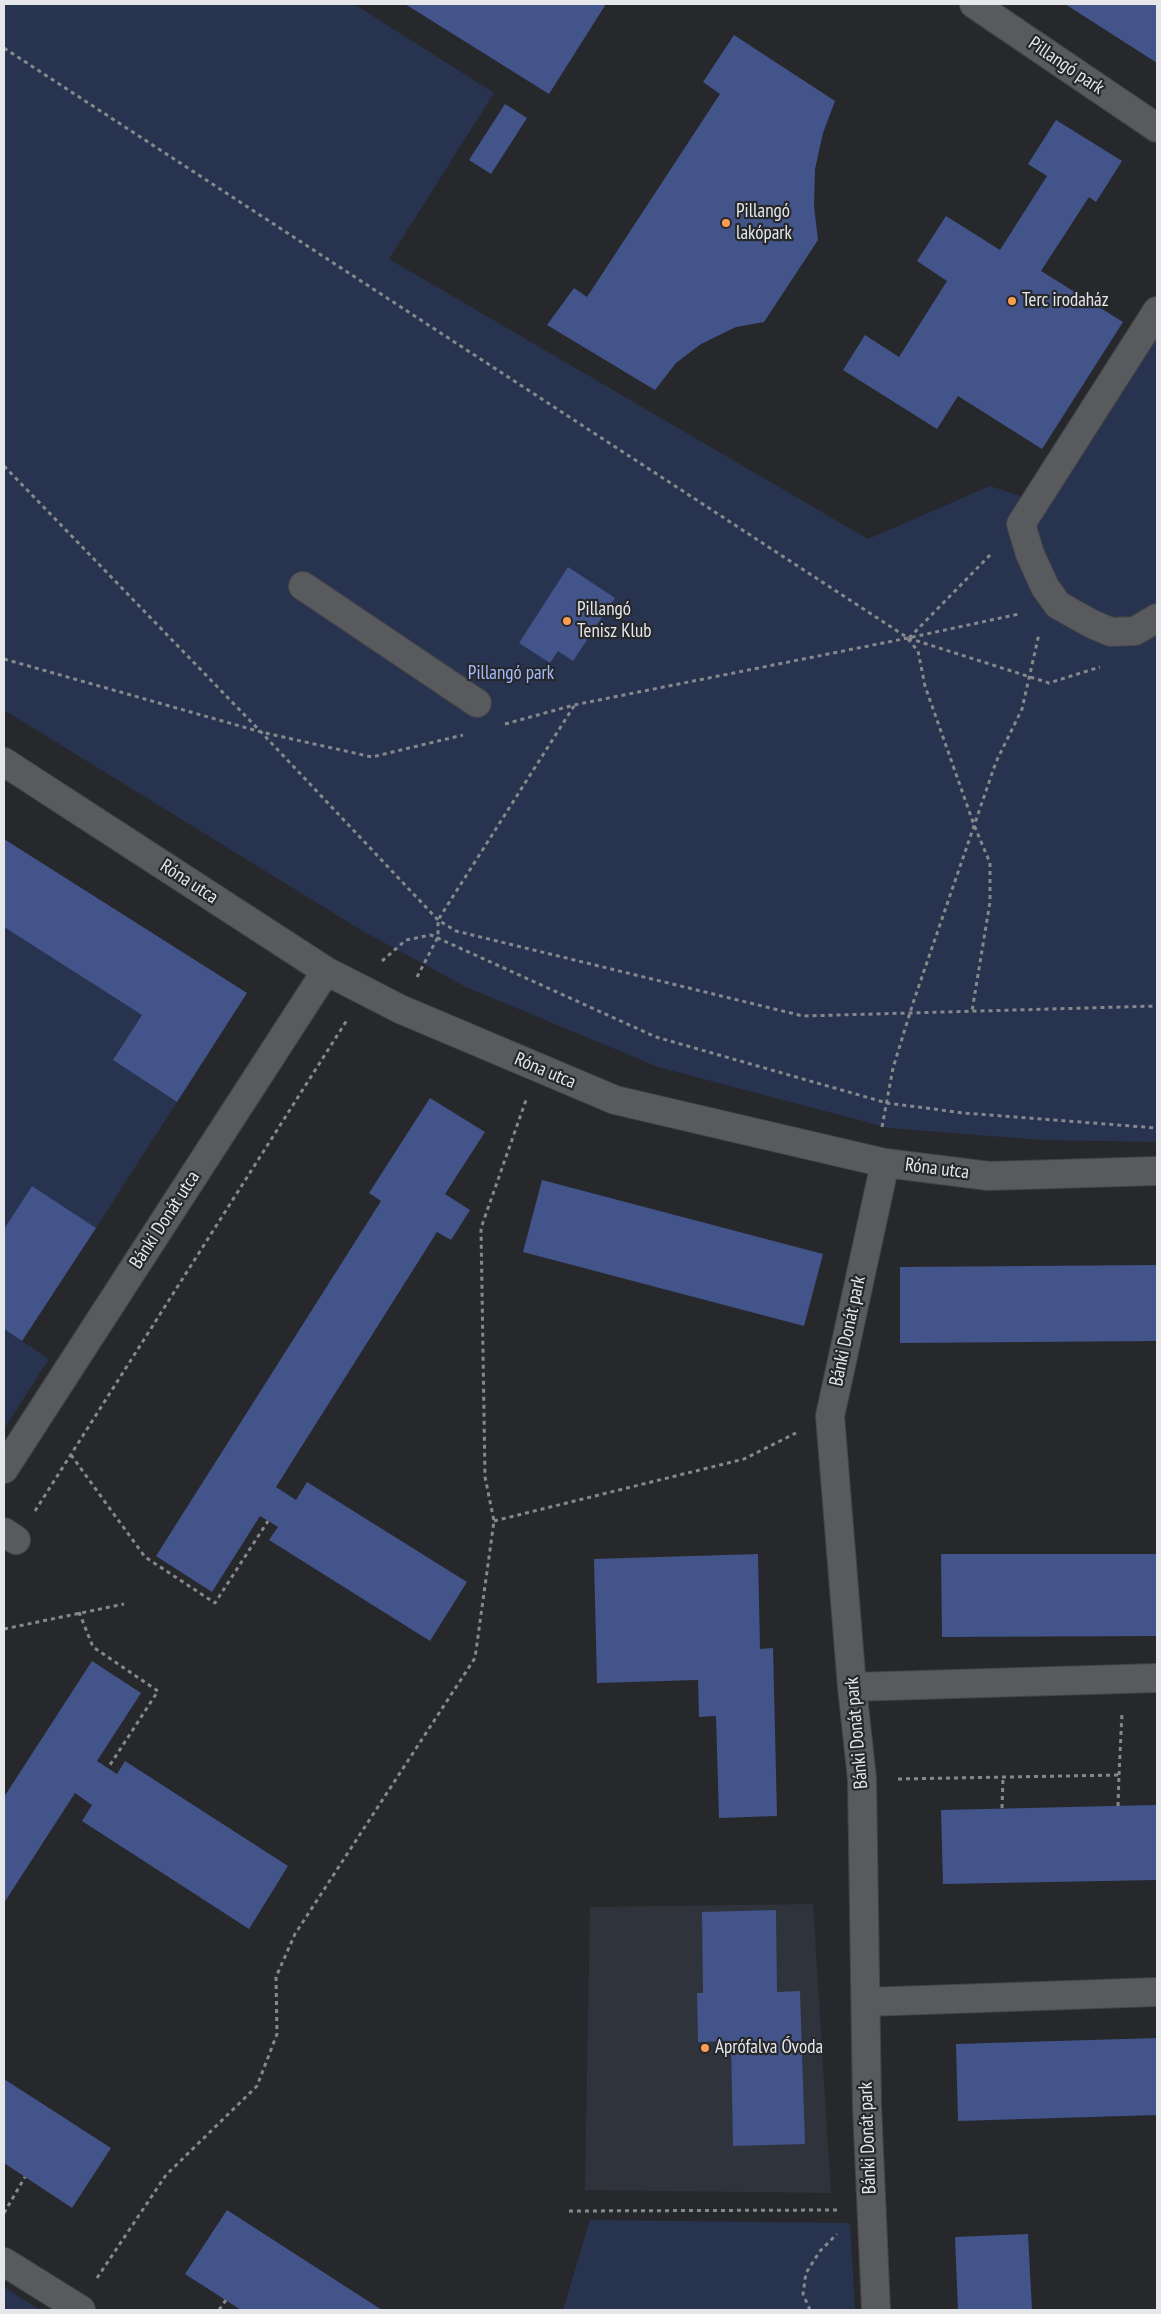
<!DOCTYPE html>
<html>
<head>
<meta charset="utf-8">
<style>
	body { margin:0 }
	#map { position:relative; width:1161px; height:2314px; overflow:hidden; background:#27282c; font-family:"PT Sans Narrow",sans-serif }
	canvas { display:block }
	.frame { position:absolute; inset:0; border:5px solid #e6e7ea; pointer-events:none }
</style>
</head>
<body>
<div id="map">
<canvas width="1161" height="2314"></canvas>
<div class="frame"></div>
</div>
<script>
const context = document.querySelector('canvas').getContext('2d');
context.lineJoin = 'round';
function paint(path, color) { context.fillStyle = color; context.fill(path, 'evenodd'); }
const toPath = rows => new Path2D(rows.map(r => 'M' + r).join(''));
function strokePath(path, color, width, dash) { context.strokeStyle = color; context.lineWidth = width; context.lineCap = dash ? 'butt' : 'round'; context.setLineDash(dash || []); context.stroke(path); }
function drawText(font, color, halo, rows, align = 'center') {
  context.font = font + ' "PT Sans Narrow",sans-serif'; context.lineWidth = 4.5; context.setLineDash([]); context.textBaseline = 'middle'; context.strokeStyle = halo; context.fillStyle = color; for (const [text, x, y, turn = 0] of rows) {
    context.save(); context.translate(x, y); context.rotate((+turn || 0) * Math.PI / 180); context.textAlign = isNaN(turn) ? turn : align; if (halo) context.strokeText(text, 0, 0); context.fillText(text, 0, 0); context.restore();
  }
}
paint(toPath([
	[813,1904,831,2193,585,2190,590,1907]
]), '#2f333c');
paint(toPath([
	[4,4,354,4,494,93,389,259,868,539,990,486,1048,505,1157,338,1157,1142,1042,1140,889,1128,658,1067,466,987,361,930,4,710],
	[4,927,142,1015,113,1060,177,1102,96,1228,32,1186,4,1229],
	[4,1329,49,1359,4,1429],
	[590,2220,850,2223,855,2310,563,2310],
	[4,2287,37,2308,38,2310,4,2310]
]), '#283350');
paint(toPath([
	[405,4,606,4,549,94],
	[1065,4,1157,4,1157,63],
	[734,35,835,101,823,133,815,169,814,206,818,240,764,322,736,327,701,344,676,363,655,390,547,325,574,288,587,297,720,94,703,82],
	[505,104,527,118,491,174,469,160],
	[1056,120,1122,161,1096,202,1089,197,1041,271,1123,322,1042,449,958,396,937,429,843,370,865,335,899,357,947,281,917,261,946,216,1000,250,1047,176,1028,164],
	[568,567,615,598,573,661,558,651,550,663,519,643],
	[4,839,247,993,177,1102,113,1060,142,1015,4,927],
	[430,1098,485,1132,445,1194,470,1210,451,1240,437,1232,276,1487,296,1500,307,1482,467,1582,430,1641,269,1540,278,1527,260,1516,212,1592,156,1556,381,1201,369,1193],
	[542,1180,823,1254,804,1326,523,1252],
	[32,1186,96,1228,22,1341,4,1329,4,1229],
	[1157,1265,1157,1341,900,1343,900,1267],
	[758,1554,760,1649,773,1648,777,1816,719,1818,716,1716,699,1717,698,1680,597,1683,594,1559],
	[941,1554,1157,1554,1157,1636,942,1637],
	[92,1661,141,1693,97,1761,117,1774,125,1761,288,1866,249,1929,82,1821,92,1805,75,1793,4,1903,4,1797],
	[1157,1805,1157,1880,943,1884,941,1810],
	[776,1910,777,1992,800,1991,805,2144,733,2146,731,2041,698,2042,697,1993,703,1993,702,1912],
	[1157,2038,1157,2115,958,2121,956,2044],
	[4,2079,111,2148,72,2208,4,2163],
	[227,2210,382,2310,241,2310,185,2274],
	[1028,2234,1032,2310,958,2310,955,2237]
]), '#425489');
const minor = toPath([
	[974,4,1157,128],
	[1157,311,1021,524,1030,554,1045,587,1058,605,1092,624,1111,632,1135,631,1157,618],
	[303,586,477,703],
	[4,762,326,971,400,1009,615,1100,885,1163,989,1176,1157,1171],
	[4,1469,326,971],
	[4,1532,16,1540],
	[852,1687,1157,1678],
	[866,2002,1157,1992],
	[4,2262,81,2310],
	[876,2310,867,2106,862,1779,852,1687,830,1416,885,1163]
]);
strokePath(minor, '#434448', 30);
strokePath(toPath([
	[4,48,908,638,1049,683,1100,667],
	[4,466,261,732,438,920,456,931,803,1016,1157,1006],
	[909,638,992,553],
	[908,639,918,651,925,686,974,825,990,863,990,902,972,1011],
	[4,659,261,732,372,757,463,735],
	[505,724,574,705,908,638,1019,614],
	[382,961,406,940,431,935,656,1037,887,1103,964,1113,1157,1128],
	[417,977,438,937,438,920,574,706],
	[882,1127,893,1068,913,1003,996,762,1022,709,1039,634],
	[71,1455,145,1557,215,1603,268,1521],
	[35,1511,347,1020],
	[494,1521,744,1459,796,1433],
	[79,1612,93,1647,158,1691,108,1768],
	[4,1629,124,1604],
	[1119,1775,1122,1713],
	[898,1779,1119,1775,1118,1806],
	[1002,1808,1003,1778],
	[569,2211,837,2210],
	[4,2213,25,2177],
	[97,2278,166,2175,257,2086,277,2034,276,1977,295,1934,475,1658,494,1521,485,1477,481,1228,526,1100],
	[219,2310,226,2300],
	[810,2310,803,2294,806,2273,820,2251,837,2234]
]), '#87888b', 3, [4, 4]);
strokePath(minor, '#585a5e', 28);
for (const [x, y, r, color] of [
	[726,223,5,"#fb9e51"],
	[1012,301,5,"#fb9e51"],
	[567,621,5,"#fb9e51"],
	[705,2048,5,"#fb9e51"]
]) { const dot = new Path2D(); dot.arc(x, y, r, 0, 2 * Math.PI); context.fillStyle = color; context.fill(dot); strokePath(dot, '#27282c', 2); }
drawText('19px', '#e6e7ea', '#27282c', [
	["Pillangó park",1066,66,34],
	["Róna utca",189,882,33],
	["Róna utca",545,1071,23],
	["Róna utca",937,1169,7],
	["Bánki Donát utca",165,1220,-57],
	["Bánki Donát park",848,1331,-78],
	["Bánki Donát park",857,1733,-95],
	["Bánki Donát park",868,2138,-92]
]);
drawText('19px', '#e6e7ea', '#27282c', [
	["Pillangó",736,212],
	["lakópark",736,234],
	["Terc irodaház",1022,301],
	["Pillangó",577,610],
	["Tenisz Klub",577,632],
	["Aprófalva Óvoda",715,2048]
], 'left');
drawText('19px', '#a4bcfc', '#27282c', [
	["Pillangó park",511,674]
]);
</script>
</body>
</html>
